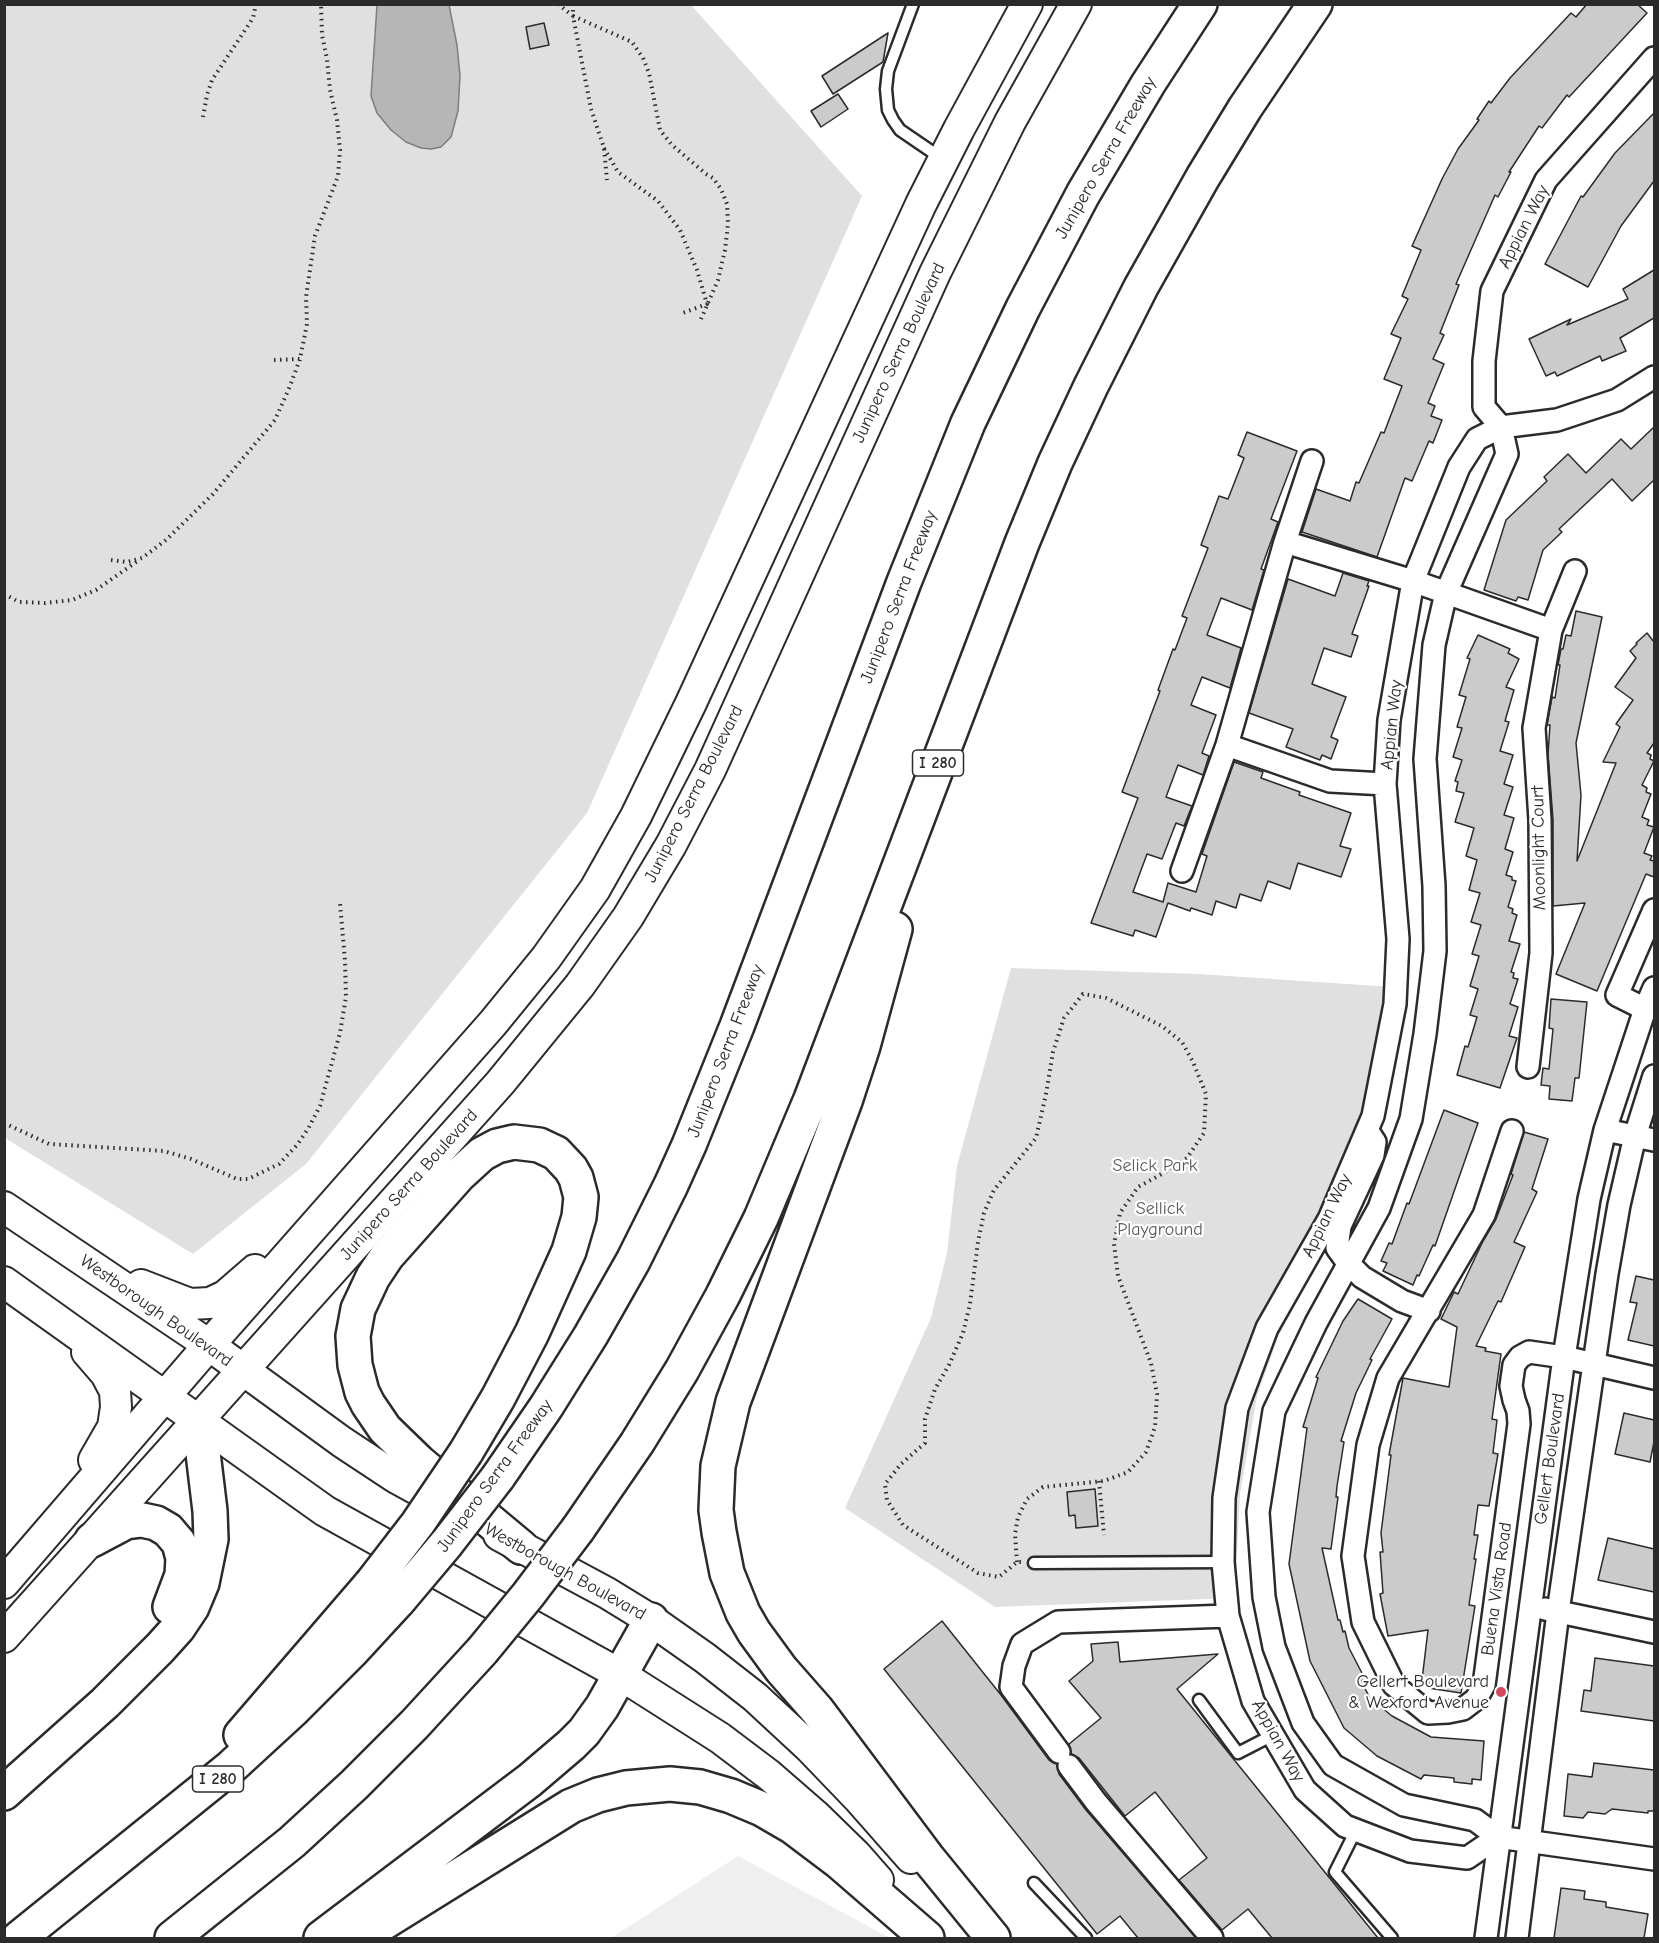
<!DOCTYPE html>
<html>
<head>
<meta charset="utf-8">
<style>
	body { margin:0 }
	#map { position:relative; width:1659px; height:1943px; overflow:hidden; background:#fff; font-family:"Comic Neue",sans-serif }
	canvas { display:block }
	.frame { position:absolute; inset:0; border:6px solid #2b2b2b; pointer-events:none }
</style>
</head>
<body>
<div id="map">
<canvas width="1659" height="1943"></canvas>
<div class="frame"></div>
</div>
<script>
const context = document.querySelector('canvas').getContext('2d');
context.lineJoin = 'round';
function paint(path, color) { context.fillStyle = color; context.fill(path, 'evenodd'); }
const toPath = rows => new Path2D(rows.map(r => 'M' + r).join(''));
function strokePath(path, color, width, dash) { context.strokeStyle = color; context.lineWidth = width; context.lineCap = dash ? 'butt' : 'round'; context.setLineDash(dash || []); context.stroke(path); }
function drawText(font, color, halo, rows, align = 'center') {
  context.font = font + ' "Comic Neue",sans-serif'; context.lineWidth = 4.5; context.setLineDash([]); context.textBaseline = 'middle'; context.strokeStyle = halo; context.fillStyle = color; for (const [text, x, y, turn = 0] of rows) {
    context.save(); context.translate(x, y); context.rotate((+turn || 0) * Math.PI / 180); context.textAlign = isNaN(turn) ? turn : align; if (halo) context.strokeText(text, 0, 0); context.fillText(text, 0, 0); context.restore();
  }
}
paint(toPath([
	[738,1856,890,1938,611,1938]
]), '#efefef');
paint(toPath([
	[5,5,691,5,862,196,587,813,306,1164,193,1254,5,1138],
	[1011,968,1199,974,1406,988,1402,1021,1393,1072,1378,1125,1344,1214,1279,1335,1257,1396,1240,1494,1235,1598,995,1607,845,1508,931,1318,947,1253,957,1166]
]), '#e0e0e0');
const water = toPath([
	[377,5,449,5,457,45,460,76,458,111,451,137,441,147,431,149,421,148,406,142,391,130,377,113,371,96,377,5]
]);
paint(water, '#b6b6b6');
strokePath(water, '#7e7e7e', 1.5);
const building = toPath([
	[1587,4,1637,4,1647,13,1569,97,1567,95,1542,128,1539,126,1509,172,1511,172,1498,197,1495,195,1456,284,1459,285,1440,333,1444,335,1433,359,1444,364,1428,403,1435,406,1431,416,1442,420,1433,443,1429,441,1412,481,1405,478,1377,557,1302,532,1316,489,1350,501,1356,482,1359,483,1381,432,1384,433,1402,386,1384,379,1401,338,1391,334,1408,299,1402,296,1421,250,1412,246,1442,179,1458,149,1479,120,1477,119,1489,101,1491,103,1510,78,1571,13,1576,17,1587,4],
	[544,23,549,45,530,49,526,27,544,23],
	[888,33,883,62,833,94,822,76,888,33],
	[838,94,848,109,821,127,811,111,838,94],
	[1654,113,1654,181,1621,226,1588,287,1545,264,1581,196,1583,197,1615,153,1654,113],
	[1654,270,1654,318,1620,338,1626,351,1602,361,1600,356,1557,376,1555,372,1546,376,1529,339,1571,319,1567,325,1628,299,1623,289,1654,270],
	[1654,427,1654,480,1632,501,1612,479,1559,529,1562,532,1543,550,1528,600,1518,597,1516,601,1484,590,1506,520,1547,481,1544,477,1568,454,1586,473,1621,439,1631,449,1654,427],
	[1247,432,1297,451,1271,519,1278,522,1261,569,1264,570,1252,610,1221,598,1207,635,1241,648,1230,688,1202,677,1191,705,1216,715,1202,753,1209,756,1203,775,1178,765,1166,797,1192,806,1184,826,1176,823,1162,859,1147,854,1133,892,1163,902,1168,883,1196,892,1207,856,1202,854,1234,762,1263,772,1261,778,1300,792,1299,795,1351,813,1340,846,1351,849,1341,877,1298,863,1290,889,1268,881,1261,901,1240,894,1236,908,1216,901,1212,915,1191,908,1190,911,1168,903,1156,937,1135,930,1133,936,1091,923,1138,798,1122,792,1160,691,1158,690,1173,649,1175,650,1187,618,1182,616,1208,548,1201,545,1219,496,1228,499,1244,458,1238,455,1247,432],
	[1343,573,1369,581,1367,586,1369,586,1352,634,1358,636,1351,657,1324,648,1312,684,1346,697,1331,737,1338,740,1331,759,1322,755,1320,760,1286,747,1293,729,1249,713,1288,579,1335,596,1343,573],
	[1576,611,1602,617,1576,743,1581,795,1577,861,1616,763,1603,762,1620,727,1616,724,1633,700,1615,687,1636,658,1630,651,1637,644,1636,643,1647,633,1654,642,1654,743,1647,753,1651,755,1650,759,1654,761,1642,785,1647,788,1646,792,1651,794,1642,817,1649,820,1647,825,1654,827,1644,853,1652,856,1650,860,1654,861,1654,877,1646,874,1597,991,1556,974,1585,903,1553,906,1553,820,1548,754,1550,725,1547,725,1552,697,1555,698,1560,665,1558,665,1561,649,1563,649,1566,635,1571,636,1576,611],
	[1478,635,1510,649,1508,653,1519,659,1506,687,1514,690,1505,721,1509,722,1500,751,1513,755,1504,784,1513,787,1504,815,1514,818,1505,849,1513,852,1506,875,1512,877,1512,880,1516,881,1508,907,1513,909,1512,913,1517,915,1509,941,1520,944,1511,972,1514,973,1513,978,1518,979,1510,1004,1518,1007,1509,1036,1517,1038,1500,1088,1457,1075,1465,1046,1468,1047,1477,1017,1470,1015,1478,989,1470,986,1479,956,1472,954,1481,925,1471,922,1480,893,1469,890,1477,860,1466,856,1474,828,1455,822,1464,793,1456,791,1458,782,1455,781,1462,760,1453,757,1462,728,1457,727,1466,697,1459,695,1470,659,1467,658,1478,635],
	[1551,999,1587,1002,1579,1078,1575,1078,1572,1101,1549,1099,1550,1086,1541,1085,1543,1068,1549,1069,1553,1029,1549,1028,1551,999],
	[1444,1110,1478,1123,1435,1246,1433,1245,1419,1276,1417,1275,1413,1285,1383,1271,1387,1263,1381,1261,1389,1243,1392,1244,1407,1203,1409,1204,1444,1110],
	[1524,1132,1548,1139,1532,1189,1537,1192,1514,1242,1525,1247,1501,1302,1498,1301,1476,1346,1486,1348,1485,1351,1501,1354,1492,1419,1497,1420,1493,1453,1498,1454,1489,1506,1478,1505,1474,1535,1478,1535,1474,1559,1476,1559,1469,1605,1475,1606,1461,1693,1428,1688,1429,1681,1422,1680,1428,1630,1388,1636,1380,1594,1383,1593,1380,1552,1383,1552,1381,1533,1391,1455,1389,1455,1403,1378,1449,1387,1457,1327,1441,1319,1454,1292,1458,1294,1483,1241,1496,1219,1513,1175,1511,1174,1524,1132],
	[1636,1276,1654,1280,1654,1346,1628,1340,1637,1303,1630,1302,1636,1276],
	[1358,1299,1392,1319,1370,1359,1372,1360,1356,1393,1341,1441,1344,1442,1337,1486,1336,1497,1338,1497,1331,1549,1322,1548,1338,1620,1340,1620,1343,1632,1345,1631,1349,1648,1365,1679,1361,1681,1370,1698,1392,1716,1431,1737,1484,1741,1481,1780,1472,1779,1472,1784,1454,1782,1454,1778,1424,1775,1421,1779,1377,1756,1344,1728,1310,1661,1289,1564,1307,1428,1303,1427,1318,1378,1316,1377,1343,1321,1358,1299],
	[1624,1413,1654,1420,1654,1442,1650,1462,1615,1454,1624,1413],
	[1095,1489,1098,1526,1076,1528,1075,1515,1069,1516,1067,1492,1095,1489],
	[1608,1538,1654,1549,1654,1592,1598,1580,1608,1538],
	[942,1621,1001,1695,1049,1760,1057,1764,1059,1774,1086,1810,1196,1938,1138,1938,1120,1916,1097,1934,884,1669,942,1621],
	[1118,1642,1120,1662,1218,1654,1177,1689,1378,1938,1272,1938,1248,1909,1222,1930,1179,1880,1207,1858,1155,1792,1125,1816,1079,1758,1071,1754,1069,1744,1101,1718,1069,1681,1093,1661,1091,1644,1118,1642],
	[1595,1658,1654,1666,1654,1721,1581,1711,1584,1690,1591,1691,1595,1658],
	[1594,1763,1654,1770,1654,1811,1648,1811,1648,1813,1612,1809,1605,1814,1588,1812,1583,1818,1564,1816,1568,1774,1592,1777,1594,1763],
	[1561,1888,1585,1891,1584,1899,1606,1902,1606,1907,1648,1914,1644,1938,1554,1938,1561,1888]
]);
paint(building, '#cbcbcb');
strokePath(building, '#2b2b2b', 1.5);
const service = toPath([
	[913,4,888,71,886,89,888,110,893,120,900,130,941,158],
	[1034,1563,1223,1562],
	[1199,1700,1238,1753,1273,1735],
	[1356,1830,1335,1872,1392,1938],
	[1034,1883,1086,1938]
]);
const minor = toPath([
	[1654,58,1546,180,1492,291,1484,361,1484,407,1501,427,1507,454,1446,593,1434,645,1425,759,1434,886,1435,951,1425,1034,1411,1119,1379,1208,1316,1323,1274,1411,1258,1512,1264,1597,1274,1647,1303,1723,1333,1765,1404,1805,1475,1820,1498,1837,1654,1859],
	[1285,542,1413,581,1551,630],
	[1227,745,1330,781,1385,784],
	[1182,871,1227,745,1285,542,1312,461],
	[1645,1009,1617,995,1654,910],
	[1528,1067,1541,953,1540,820,1534,728,1551,630,1575,571],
	[1367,1130,1375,1142,1373,1155,1340,1226,1337,1248,1348,1263,1362,1277,1402,1301,1429,1311],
	[1605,1130,1654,1140],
	[1512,1131,1484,1215,1388,1378,1368,1445,1353,1556,1363,1622,1394,1685,1428,1713,1448,1712,1463,1709,1476,1699,1484,1685,1519,1424,1518,1411,1514,1400,1511,1386,1514,1365,1520,1357,1529,1352,1564,1357,1654,1378],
	[1545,1609,1654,1632],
	[1059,1752,1011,1687,1014,1666,1022,1644,1058,1622,1228,1616],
	[1069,1766,1096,1802,1212,1938],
	[1498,1837,1467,1858,1410,1851,1345,1826,1305,1790,1253,1701,1228,1616,1223,1562,1224,1498,1237,1408,1267,1328,1329,1219,1373,1116,1395,1004,1398,939,1385,784,1389,720,1413,581,1459,467,1477,439,1501,427,1557,420,1617,400,1654,377],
	[1486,1938,1564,1357,1589,1199,1605,1130,1645,1009,1654,988],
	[1517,1938,1558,1612,1607,1274,1619,1205,1635,1136,1654,1076]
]);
const secondary = toPath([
	[4,1207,209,1345,342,1442,395,1477,455,1510],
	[4,1282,325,1511,621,1675,720,1738,769,1775,815,1815,856,1855,878,1880],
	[141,1285,190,1304,210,1303,225,1296,255,1270],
	[87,1352,106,1374,115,1391,116,1407,113,1427,94,1460],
	[499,1535,607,1593,651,1620,705,1658,755,1697,810,1748,859,1799,911,1858],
	[4,1583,209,1345,493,1023,546,958,595,889,636,816,691,703,921,204,959,129,1027,4],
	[4,1637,500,1083,580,985,628,917,671,845,710,770,935,273,1010,122,1076,4]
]);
const motorway = toPath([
	[895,929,863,1046,845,1101,733,1402,718,1466,716,1510,719,1532,727,1573,743,1613,754,1632,781,1669,817,1710,927,1857,993,1938],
	[466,1452,498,1398,532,1333,569,1251,579,1217,581,1197,576,1178,571,1169,556,1153,539,1145,514,1142,497,1146,482,1154,459,1175,387,1256,373,1277,358,1309,353,1336,355,1365,362,1392,368,1404,385,1429,419,1462,521,1547],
	[498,1477,546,1407,591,1335,633,1261,671,1185,689,1145,737,1026,904,582,968,423,1023,308,1083,194,1148,84,1200,4],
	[578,1529,637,1443,682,1370,723,1295,761,1218,811,1099,1022,543,1055,463,1091,386,1141,287,1203,177,1245,108,1315,4],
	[92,1540,126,1522,142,1520,156,1523,168,1530,179,1543,183,1558,182,1575,170,1607],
	[241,1735,371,1584],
	[4,1793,105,1703,160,1648,178,1628,192,1607,202,1583,211,1539,210,1511,199,1420],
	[19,1938,231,1767,293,1710,352,1651,399,1600],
	[172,1938,292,1842,354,1785,414,1725,482,1651],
	[321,1938,530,1780,571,1745,584,1732,602,1707,651,1620],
	[359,1938,571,1806,598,1795,626,1788,670,1784,700,1787,731,1796,762,1809,793,1827,838,1861,927,1938]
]);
strokePath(service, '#2b2b2b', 15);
strokePath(minor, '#2b2b2b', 26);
strokePath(secondary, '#2b2b2b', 34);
strokePath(motorway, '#2b2b2b', 38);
strokePath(toPath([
	[558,4,573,16,591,109,604,148,607,180],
	[573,4,573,16,632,42,643,58,649,73,660,130,672,145,706,174,713,178,721,189,727,204,728,224,725,250,718,280,701,319],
	[203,117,207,95,212,80,253,18,256,4],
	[604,148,618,172,658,201,680,230,697,270,707,304,680,314],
	[274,360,300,359,307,324,306,297,315,236,338,176,340,150,337,120,330,90,327,59,322,35,321,4],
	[111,560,127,562,142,558,166,540,213,494,275,420,290,386,300,359],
	[4,594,19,602,45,603,72,600,96,590,139,560],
	[4,1123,49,1144,164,1151,191,1159,237,1179,248,1179,279,1164,297,1145,308,1129,320,1106,340,1033,346,997,345,961,340,903],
	[1099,1481,1104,1535],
	[1017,1562,1015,1534,1018,1517,1027,1499,1043,1487,1104,1481,1128,1472,1146,1452,1155,1427,1157,1394,1151,1363,1118,1276,1114,1244,1120,1213,1138,1187,1160,1175,1187,1158,1204,1133,1206,1094,1193,1062,1182,1042,1162,1026,1106,998,1083,994,1064,1018,1053,1052,1046,1094,1036,1138,994,1190,984,1213,978,1242,970,1304,963,1333,949,1365,935,1389,925,1419,925,1443,901,1464,885,1484,887,1500,903,1525,978,1573,999,1577,1017,1562,1021,1562]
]), '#2b2b2b', 4, [1.5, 4.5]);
strokePath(service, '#fff', 10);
strokePath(minor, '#fff', 21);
strokePath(secondary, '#fff', 30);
strokePath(motorway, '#fff', 33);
const motorwayBridge = toPath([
	[371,1584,418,1523,466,1452],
	[399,1600,447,1543,498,1477],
	[482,1651,528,1595,578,1529]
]);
strokePath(motorwayBridge, '#2b2b2b', 38, []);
strokePath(motorwayBridge, '#fff', 33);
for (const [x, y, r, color] of [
	[1501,1692,6,"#d1495b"]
]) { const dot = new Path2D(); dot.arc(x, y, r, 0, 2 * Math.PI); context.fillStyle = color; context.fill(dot); strokePath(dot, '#fff', 2); }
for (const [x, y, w] of [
	[938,763,51],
	[218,1779,51]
]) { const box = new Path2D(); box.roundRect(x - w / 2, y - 13, w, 26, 4.5); context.fillStyle = '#fff'; context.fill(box); strokePath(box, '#2b2b2b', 1.5); }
drawText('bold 16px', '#2b2b2b', null, [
	["I 280",938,763],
	["I 280",218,1779]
]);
drawText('18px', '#2b2b2b', '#fff', [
	["Junipero Serra Freeway",1106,158,-60],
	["Appian Way",1524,227,-63],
	["Junipero Serra Boulevard",899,353,-65],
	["Junipero Serra Freeway",899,597,-69],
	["Appian Way",1392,725,-84],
	["Junipero Serra Boulevard",694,794,-63],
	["Moonlight Court",1539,848,-91],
	["Junipero Serra Freeway",726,1051,-69],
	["Junipero Serra Boulevard",409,1185,-48],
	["Appian Way",1327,1216,-64],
	["Westborough Boulevard",156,1311,35],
	["Gellert Boulevard",1550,1459,-82],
	["Junipero Serra Freeway",495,1476,-54],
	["Westborough Boulevard",565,1572,29],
	["Buena Vista Road",1497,1589,-82],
	["Appian Way",1278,1741,61]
]);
drawText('18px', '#585858', '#fff', [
	["Selick Park",1155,1166],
	["Sellick",1160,1209],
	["Playground",1160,1230]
]);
drawText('18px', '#2b2b2b', '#fff', [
	["Gellert Boulevard",1489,1682],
	["& Wexford Avenue",1489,1703]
], 'right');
</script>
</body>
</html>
